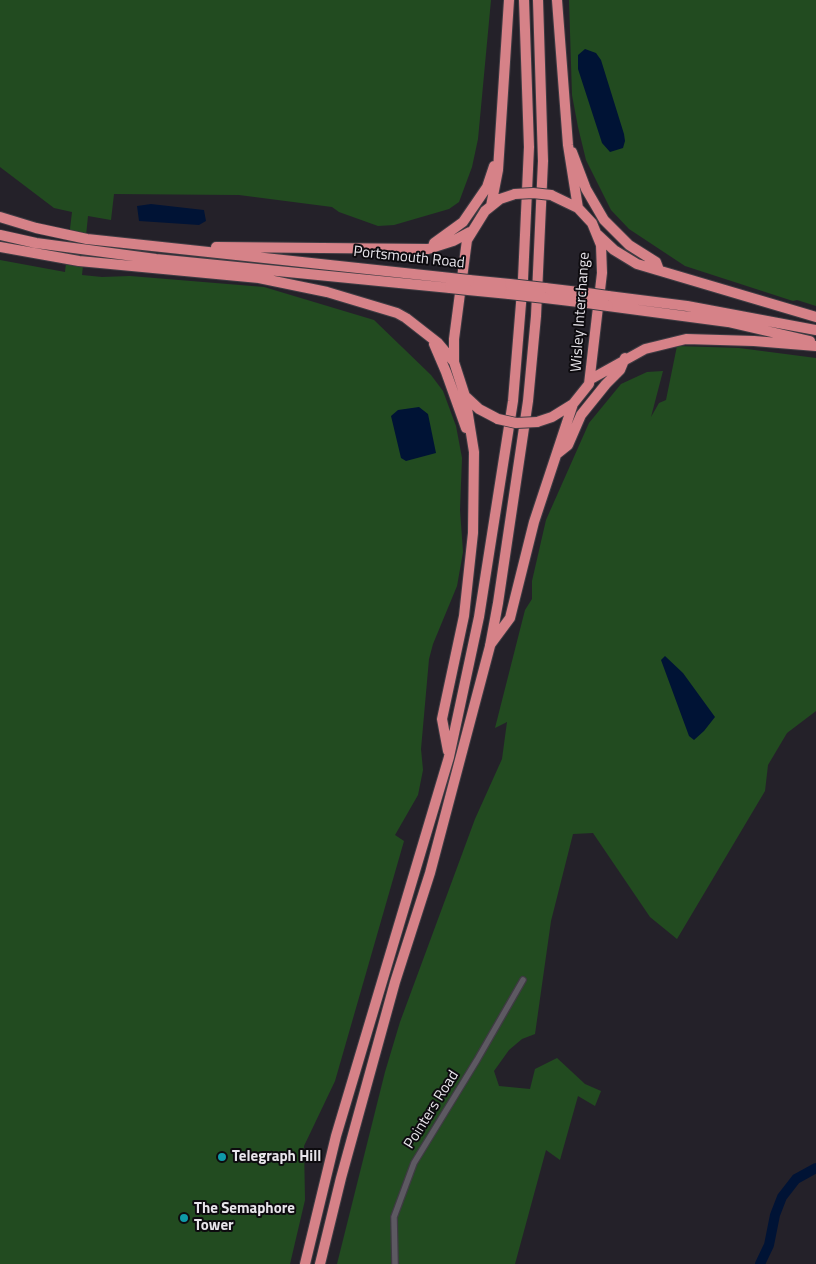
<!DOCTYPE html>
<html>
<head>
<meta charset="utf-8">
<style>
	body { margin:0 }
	canvas { display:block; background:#242129 }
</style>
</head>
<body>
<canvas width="816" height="1264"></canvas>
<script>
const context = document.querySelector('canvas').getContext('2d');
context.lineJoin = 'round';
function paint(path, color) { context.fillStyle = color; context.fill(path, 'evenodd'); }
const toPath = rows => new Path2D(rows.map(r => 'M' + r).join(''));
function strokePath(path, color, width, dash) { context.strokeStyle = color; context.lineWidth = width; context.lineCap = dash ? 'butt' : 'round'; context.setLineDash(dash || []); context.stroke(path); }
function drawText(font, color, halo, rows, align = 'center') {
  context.font = font + ' "Titillium Web",sans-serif'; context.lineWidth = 4; context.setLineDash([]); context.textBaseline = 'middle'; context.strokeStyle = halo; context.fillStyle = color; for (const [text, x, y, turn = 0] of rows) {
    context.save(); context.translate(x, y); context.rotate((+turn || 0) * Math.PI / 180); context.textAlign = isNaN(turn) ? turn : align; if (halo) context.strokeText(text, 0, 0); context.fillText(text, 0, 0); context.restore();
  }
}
paint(toPath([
	[0,0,491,0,478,139,472,167,459,202,449,209,394,225,378,226,339,212,332,207,239,195,114,194,111,220,88,216,82,275,102,277,130,276,264,287,374,320,431,375,443,391,456,426,462,458,460,510,463,552,457,586,433,644,429,659,421,749,423,770,418,795,395,835,404,841,335,1081,304,1146,305,1200,290,1264,0,1264,0,260,65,272,72,212,54,208,0,167],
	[569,0,816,0,816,306,797,300,793,301,685,266,629,229,611,210,586,160,578,127,572,95],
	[677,346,739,348,816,358,816,711,787,733,768,765,765,791,677,939,650,917,593,833,573,834,551,921,535,1034,522,1039,509,1050,494,1071,499,1086,530,1089,535,1069,557,1058,585,1084,601,1091,595,1106,578,1096,560,1160,546,1150,515,1264,337,1264,385,1072,400,1022,475,819,502,759,507,722,495,728,525,610,532,599,532,581,546,520,589,423,621,384,647,372,663,371,651,417,659,403,666,400]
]), '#224b20');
paint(toPath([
	[585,49,596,53,601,60,624,134,625,141,623,148,610,152,602,143,578,69,578,55],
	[151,204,204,210,206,221,199,225,139,221,137,206],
	[419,407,428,414,436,453,406,461,401,458,391,416,398,410],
	[665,656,683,673,715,717,704,731,694,740,689,736,661,660]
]), '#001335');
strokePath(toPath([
	[760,1264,769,1245,775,1215,782,1197,796,1179,816,1168]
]), '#001335', 10);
const street = toPath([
	[395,1264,394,1217,414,1163,477,1060,523,980]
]);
const highway = toPath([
	[557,0,568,145,578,208],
	[572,152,586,189,604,220,629,245,656,262,659,270],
	[491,206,498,170,509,0],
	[0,217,36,228,87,239,451,278],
	[0,235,36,243,156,259,450,288],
	[598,235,614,250,637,264,816,317],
	[434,243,463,222,487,187,494,166],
	[0,247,79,261,259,278,327,292,397,313,406,318,438,343,454,362],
	[216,247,428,249,453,241,470,232],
	[469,280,510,284],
	[545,288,587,293],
	[468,290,509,294],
	[608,296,687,306,816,330],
	[545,298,587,303],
	[608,306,728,322,810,341],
	[434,344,446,372,466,428],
	[591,379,645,349,686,339,754,341,816,346],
	[498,419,479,409,465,396,454,362,454,339,467,240,485,211,500,199,515,194],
	[537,422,552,417,573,404,589,384,602,273,601,245,592,223,578,208,551,195],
	[558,453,568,445,581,415,606,384,620,370,625,358],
	[490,645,510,618,534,522,573,404],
	[448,751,442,719,464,616,473,533,474,452,465,396],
	[305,1264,336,1136,449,757,479,617,513,401,523,279,529,147,524,0],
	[320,1264,341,1178,395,982,430,873,490,646,498,603,528,401,536,316,543,161,538,0]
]);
strokePath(street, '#3e3b42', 8);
strokePath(highway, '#3e3b42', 12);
strokePath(street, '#5d5962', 5.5);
strokePath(highway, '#d68288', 10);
const highwayBridge = toPath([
	[515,194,533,193,551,195],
	[451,278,469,280],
	[510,284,545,288],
	[450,288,468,290],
	[587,293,608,296],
	[509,294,545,298],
	[587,303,608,306],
	[498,419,516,423,537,422]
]);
strokePath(highwayBridge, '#3e3b42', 12, []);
strokePath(highwayBridge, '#d68288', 10);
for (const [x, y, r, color] of [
	[222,1157,5,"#0f9aa8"],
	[184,1218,5,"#0f9aa8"]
]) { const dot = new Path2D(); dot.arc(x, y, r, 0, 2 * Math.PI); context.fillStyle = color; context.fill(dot); strokePath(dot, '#0d0b0f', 2); }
drawText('15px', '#e7e4ea', '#0d0b0f', [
	["Portsmouth Road",409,258,6],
	["Wisley Interchange",581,312,-86],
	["Pointers Road",432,1110,-58]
]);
drawText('bold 15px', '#e7e4ea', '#0d0b0f', [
	["Telegraph Hill",232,1157],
	["The Semaphore",194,1209],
	["Tower",194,1226]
], 'left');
</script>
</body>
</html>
